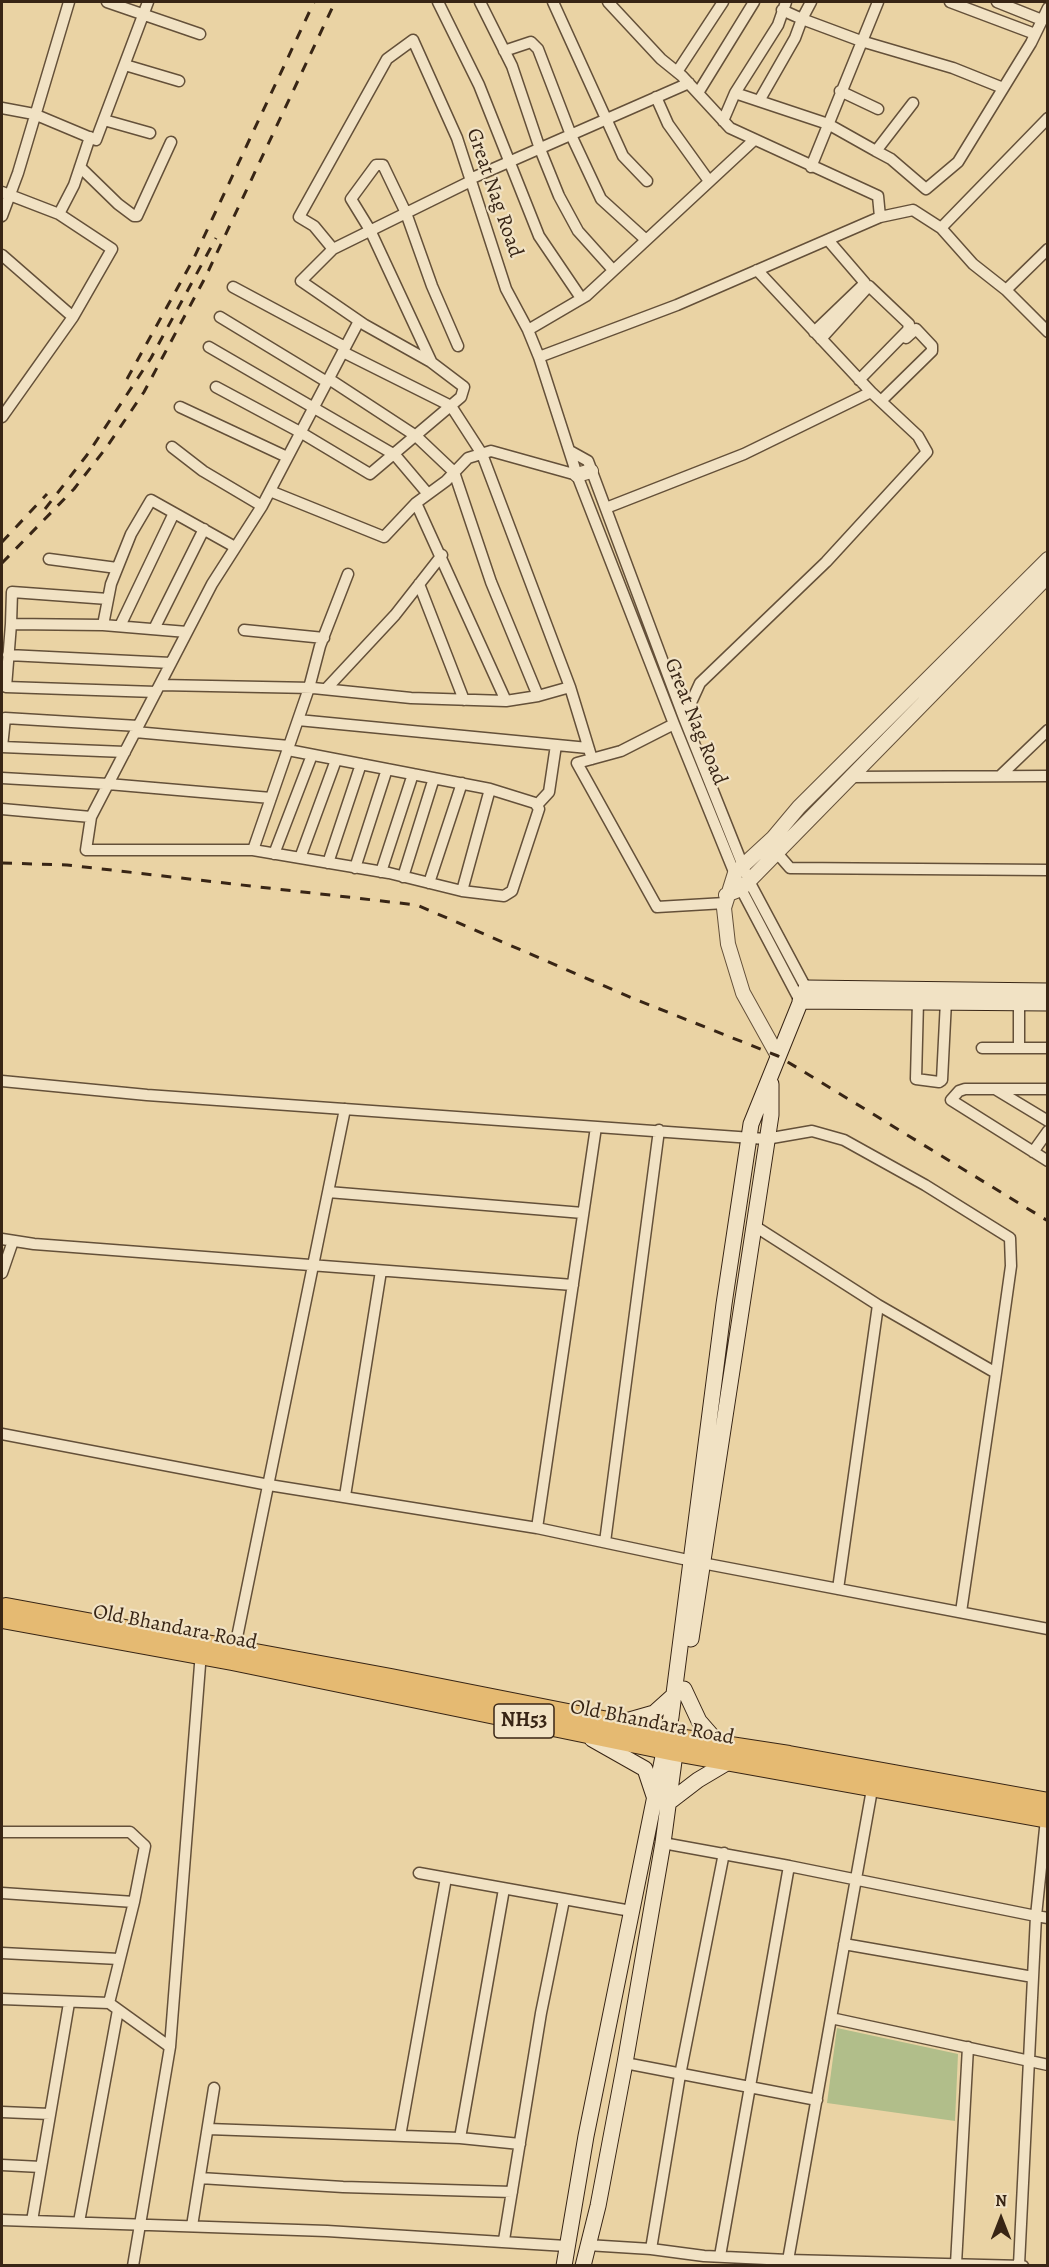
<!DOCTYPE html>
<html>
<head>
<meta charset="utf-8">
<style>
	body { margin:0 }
	#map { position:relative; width:1049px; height:2267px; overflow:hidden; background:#ead3a4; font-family:Alegreya,serif }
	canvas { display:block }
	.frame { position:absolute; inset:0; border:3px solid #382515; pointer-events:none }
	.north { position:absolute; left:971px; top:2189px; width:60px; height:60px; -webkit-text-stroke:4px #f1e2c4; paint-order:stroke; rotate:0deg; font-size:16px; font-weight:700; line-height:24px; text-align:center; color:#382515 }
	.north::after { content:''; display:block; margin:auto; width:21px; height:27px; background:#382515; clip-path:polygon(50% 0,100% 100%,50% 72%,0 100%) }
</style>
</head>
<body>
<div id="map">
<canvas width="1049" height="2267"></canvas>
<div class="frame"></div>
<div class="north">N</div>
</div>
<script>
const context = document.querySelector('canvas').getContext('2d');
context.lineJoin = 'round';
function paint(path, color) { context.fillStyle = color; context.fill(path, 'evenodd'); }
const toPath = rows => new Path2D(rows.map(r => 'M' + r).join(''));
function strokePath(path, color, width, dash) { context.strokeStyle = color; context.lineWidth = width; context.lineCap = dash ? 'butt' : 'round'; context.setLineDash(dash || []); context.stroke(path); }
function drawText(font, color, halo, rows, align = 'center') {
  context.font = font + ' Alegreya,serif'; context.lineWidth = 4.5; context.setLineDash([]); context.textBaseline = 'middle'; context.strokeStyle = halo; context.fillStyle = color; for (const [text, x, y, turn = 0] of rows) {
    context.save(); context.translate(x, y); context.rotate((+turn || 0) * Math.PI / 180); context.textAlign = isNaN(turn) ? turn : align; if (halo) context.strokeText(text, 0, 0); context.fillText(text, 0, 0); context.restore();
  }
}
paint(toPath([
	[837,2028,958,2054,955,2121,827,2103]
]), '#b1be8a');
const minor = toPath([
	[107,2,200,34],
	[438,2,479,85,539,236,581,298],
	[480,2,512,66,540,149,559,196,578,231,613,270],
	[553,2,623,156,647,181],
	[811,2,802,19,861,41,953,68,1003,88],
	[950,2,1035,34],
	[997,2,1042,20],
	[504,51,531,42,538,49,571,135,601,199,645,239],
	[125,65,179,81],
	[677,72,723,2],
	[840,91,878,109],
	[698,93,754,2],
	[735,93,778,25,786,2],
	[656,97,668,124,709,181],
	[759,101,795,38,802,19,782,10],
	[913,103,876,151,891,159,926,189,958,162,1031,43,1048,8],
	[2,108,34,114,96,140,148,2],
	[104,120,150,133],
	[723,121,735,93,828,124,876,151],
	[80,167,118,204,134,216,137,216,171,142],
	[811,167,878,2],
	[470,179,689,83],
	[471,181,333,249,314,226,299,217,387,59,413,40,457,138,471,181,506,289,528,330,539,357,577,475,674,724,741,889,800,1001],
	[2,192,59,214,112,249,73,317],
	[59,214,74,185,90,137],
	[2,216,18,173,69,2],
	[880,217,913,210,941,228,1048,118],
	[941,228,973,264,1006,290,1048,332],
	[2,255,73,317,2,417],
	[233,287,345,347],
	[1006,290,1048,249],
	[220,317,327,382],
	[528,330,586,296,753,141],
	[814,332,865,283,828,240],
	[821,339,869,286,909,324,908,330,859,380],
	[209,347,395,455,428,494],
	[343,352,451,406,482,454,570,687,592,759],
	[539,357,677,305,880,217,878,196,730,128,682,76,661,59,608,2],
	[431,361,370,230,351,199,376,165,383,165,406,213,432,286,458,346],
	[329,379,416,436,454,472,491,582,538,696],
	[216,387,300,432,370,474,461,397,464,387,431,362,365,325,301,281,333,249],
	[881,401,932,351,932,346,916,329,906,338],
	[180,407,287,457],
	[172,447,203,471,262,506],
	[570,451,588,461,684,718,749,881,806,988],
	[270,491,384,537,416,503,446,481,468,458,491,451,577,475],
	[416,503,506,701],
	[606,508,744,454,871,392,757,270],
	[49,559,117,568],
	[419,584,464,700],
	[11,624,6,687,156,692],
	[103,625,11,624,12,592,108,599],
	[120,626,174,513],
	[154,629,204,529],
	[244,630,324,638],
	[187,632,103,625,111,584,131,534,151,500,235,547],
	[8,655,171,663],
	[160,685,313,688,411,698,506,701,538,696,570,687],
	[326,689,395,615,442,555],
	[684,718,700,683,826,562,927,452,918,436,871,392],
	[298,720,588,748],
	[674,724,621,751,577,763,657,907,725,903],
	[135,732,289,746],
	[2,747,5,718,138,726],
	[2,747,125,752],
	[1000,776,1048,730],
	[850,777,1048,776],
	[2,778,108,784,271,798],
	[537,805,549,792,556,745],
	[2,809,91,817,212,584,262,506,359,321],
	[91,817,86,850,253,850,309,688,320,646,348,574],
	[253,850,389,873,462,891,504,896,512,891,539,809,535,803,490,789,288,750],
	[777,853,790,868,1048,870],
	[274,854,312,755],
	[300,858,336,760],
	[328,863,361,764],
	[355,868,387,769],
	[381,872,413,774],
	[403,877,434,778],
	[429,883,462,783],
	[462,891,490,789],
	[918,1001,916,1079,939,1082,942,1080,946,1001],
	[1019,1002,1019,1047],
	[982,1048,1048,1048],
	[2,1081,147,1095,766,1139,812,1131,844,1140,925,1185,1010,1238,1011,1266,996,1373],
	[995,1089,1048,1121],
	[1048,1089,965,1089,959,1091,951,1100,1048,1161],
	[1033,1152,1048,1131],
	[328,1192,583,1213],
	[753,1225,878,1305,996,1373,961,1612],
	[2,1239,34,1244,573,1285],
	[2,1273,13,1241],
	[2,1434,269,1485,537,1528,702,1563,1048,1629],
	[345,1496,381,1271],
	[537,1528,596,1127],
	[605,1542,659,1130],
	[838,1589,878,1305],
	[234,1652,345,1109],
	[873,1784,831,2018,1048,2065],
	[2,1832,130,1832,145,1846,134,1902],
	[663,1843,789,1866],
	[724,1853,680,2075,651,2249,704,2256,788,2260,1023,2266],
	[419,1873,631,1911],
	[2,1893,134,1902,109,2003,170,2047],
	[844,1944,1033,1977],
	[2,1953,119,1959],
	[2,1999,109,2003],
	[625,2063,817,2100],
	[2,2112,50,2114],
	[208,2129,460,2138,520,2144],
	[400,2136,446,1878],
	[460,2138,504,1889],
	[2,2165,41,2167],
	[200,2178,343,2187,512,2192],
	[2,2220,327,2231,566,2246],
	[32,2221,69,2003],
	[79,2222,118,2010],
	[192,2226,214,2088],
	[504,2240,541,2013,564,1900],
	[587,2245,651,2249],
	[720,2256,789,1866,1036,1916,1046,1819],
	[956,2264,968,2047],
	[1019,2265,1036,1916,1048,1918],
	[133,2266,170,2047,201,1652],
	[787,2266,831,2018]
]);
const tertiary = toPath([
	[577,475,591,471],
	[726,895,741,889,749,881,1048,576],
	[778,1056,743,993,728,944,724,908,735,873,773,838,799,807,1048,559]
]);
const secondary = toPath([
	[800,1001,1048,1003],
	[691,1639,771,1115,771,1084],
	[684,1689,699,1721,719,1744],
	[619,1723,654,1713,674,1695],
	[592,1739,645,1769,655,1799],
	[668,1803,698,1780,730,1761],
	[564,2266,586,2136,671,1717,724,1304,751,1124,806,988,1048,991],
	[583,2266,598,2206,625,2063,663,1843,676,1746]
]);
const trunk = toPath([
	[6,1607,391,1678,603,1720,678,1738,789,1755,1048,1802],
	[2,1619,232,1661,675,1752,1048,1819]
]);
strokePath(minor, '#645039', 13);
strokePath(tertiary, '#645039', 16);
strokePath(secondary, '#382515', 17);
strokePath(trunk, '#382515', 20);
strokePath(minor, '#f1e2c4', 10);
strokePath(tertiary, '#f1e2c4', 14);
strokePath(secondary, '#f1e2c4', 15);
strokePath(trunk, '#e5ba72', 18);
strokePath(toPath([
	[127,379,193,260,314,2],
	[45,509,87,455,151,358,216,238],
	[2,542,47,494],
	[2,563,74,489,106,448,144,392,206,276,335,2],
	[2,863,67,865,417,905,632,998,778,1056,1048,1221]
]), '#382515', 3, [10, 10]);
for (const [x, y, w] of [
	[524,1721,60]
]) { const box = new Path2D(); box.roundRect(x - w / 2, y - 17, w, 34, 4.5); context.fillStyle = '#f1e2c4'; context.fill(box); strokePath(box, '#382515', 1.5); }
drawText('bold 20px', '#382515', null, [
	["NH53",524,1721]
]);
drawText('21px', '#382515', '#f1e2c4', [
	["Great Nag Road",494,193,71],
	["Great Nag Road",695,722,68],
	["Old Bhandara Road",175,1628,11],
	["Old Bhandara Road",652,1723,11]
]);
</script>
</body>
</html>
